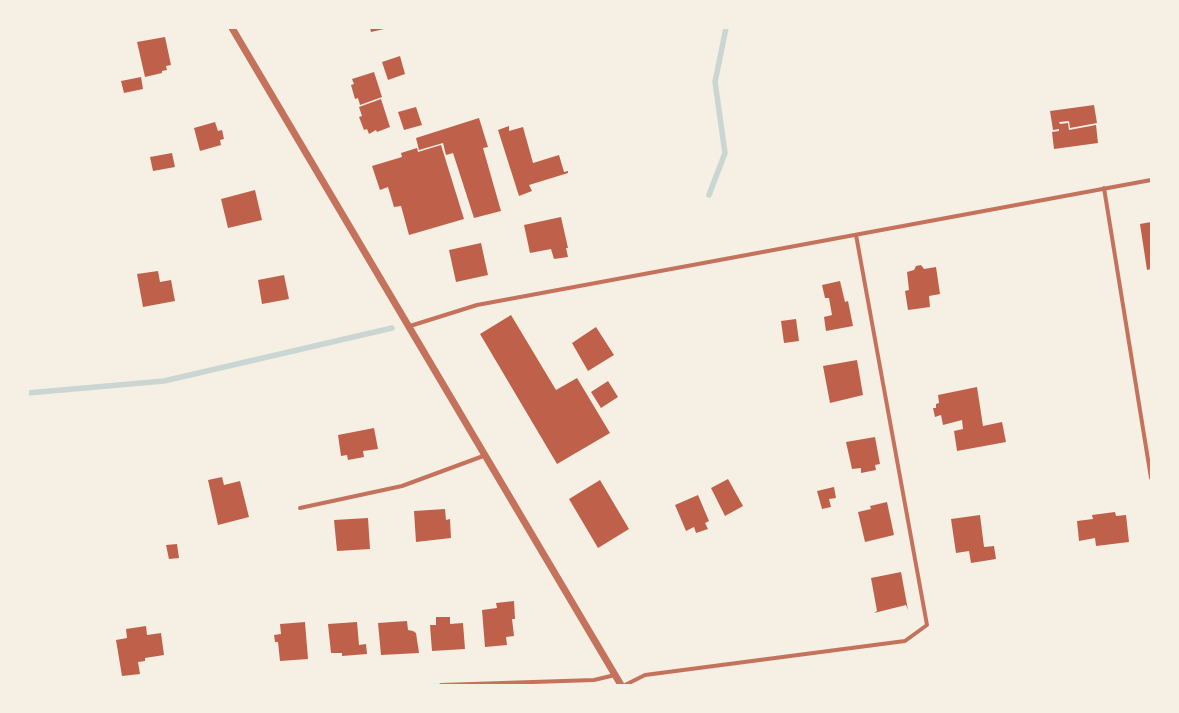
<!DOCTYPE html>
<html>
<head>
<meta charset="utf-8">
<style>
	body { margin:0 }
	#map { position:relative; width:1179px; height:713px; overflow:hidden; background:#f6efe4; font-family:"Asap Condensed",sans-serif }
	canvas { display:block }
	.frame { position:absolute; inset:0; border:29px solid #f6efe4; pointer-events:none }
</style>
</head>
<body>
<div id="map">
<canvas width="1179" height="713"></canvas>
<div class="frame"></div>
</div>
<script>
const context = document.querySelector('canvas').getContext('2d');
context.lineJoin = 'round';
const toPath = rows => new Path2D(rows.map(r => 'M' + r).join(''));
function strokePath(path, color, width, dash) { context.strokeStyle = color; context.lineWidth = width; context.lineCap = dash ? 'butt' : 'round'; context.setLineDash(dash || []); context.stroke(path); }
function paint(path, color) { context.fillStyle = color; context.fill(path, 'evenodd'); }
strokePath(toPath([
	[709,195,725,153,715,82,726,28],
	[28,393,164,381,392,328]
]), '#c9d6d2', 5.5);
paint(toPath([
	[370,28,384,28,384,29,371,32],
	[165,37,171,65,166,66,167,70,162,71,162,73,145,77,137,42],
	[400,56,405,74,388,80,382,62],
	[374,72,382,97,360,105,358,98,355,99,351,85,354,84,352,79],
	[141,77,143,89,124,93,121,81],
	[381,99,390,127,377,132,376,130,369,134,367,129,364,130,359,117,362,116,359,107],
	[1094,105,1097,123,1070,128,1069,121,1059,122,1060,124,1068,123,1069,130,1096,125,1098,143,1054,149,1052,132,1059,131,1059,129,1053,130,1050,111],
	[416,107,422,125,404,130,398,112],
	[479,118,488,147,483,148,501,211,474,218,453,153,446,155,443,143,419,150,416,138],
	[215,122,218,131,222,130,224,139,220,140,221,145,200,151,194,128],
	[509,126,509,131,523,127,533,163,559,155,564,172,568,171,568,173,529,185,532,191,519,196,498,130],
	[441,145,464,219,409,235,401,206,394,207,388,187,380,190,372,166,402,157,401,153,417,148,418,152],
	[172,153,175,167,153,171,150,157],
	[255,190,262,220,228,228,221,199],
	[561,217,568,248,566,248,568,257,554,259,551,249,530,253,524,225],
	[1151,222,1151,269,1147,270,1140,224],
	[481,243,488,275,456,282,449,250],
	[921,265,924,269,936,267,940,294,929,296,930,307,908,310,905,291,909,290,907,272,914,270,916,266],
	[158,271,160,282,171,280,175,301,143,307,137,274],
	[284,275,289,299,262,304,258,280],
	[840,281,845,302,848,301,853,326,826,331,824,317,832,315,829,298,825,298,822,285],
	[511,315,556,390,577,378,610,433,557,464,480,334],
	[796,319,799,341,784,343,781,321],
	[596,327,614,355,588,371,572,343],
	[857,360,863,395,830,403,823,366],
	[608,381,618,397,601,408,591,392],
	[977,387,983,426,1002,422,1006,442,957,451,954,431,963,429,962,420,943,425,941,415,935,417,933,408,936,408,936,404,939,403,938,395],
	[374,428,378,449,363,451,364,457,348,460,347,455,341,456,338,435],
	[875,437,880,464,875,465,876,470,861,473,861,468,852,469,846,442],
	[222,477,224,485,240,481,249,517,218,525,208,480],
	[728,479,743,506,725,516,711,488],
	[600,480,629,529,598,548,569,499],
	[834,487,836,498,829,499,831,507,822,509,817,491],
	[698,495,709,521,705,523,708,529,696,533,694,527,686,531,675,505],
	[887,502,894,535,865,542,858,512,871,509,870,506],
	[445,509,446,520,450,519,451,538,416,542,414,511],
	[1115,512,1116,516,1126,515,1129,542,1096,546,1095,538,1079,541,1077,521,1093,519,1092,515],
	[980,515,984,547,994,546,996,559,971,563,969,551,956,553,951,519],
	[368,518,370,549,337,551,334,520],
	[177,544,179,558,169,559,166,545],
	[901,572,908,610,906,605,874,613,877,611,871,578],
	[514,601,515,619,512,619,514,636,506,637,507,645,485,647,482,610,497,608,496,603],
	[436,617,450,617,450,624,463,623,465,649,432,651,430,625,436,625],
	[407,621,408,630,413,631,416,633,419,653,381,655,378,623],
	[305,622,308,659,280,661,278,642,275,642,274,635,281,634,280,624],
	[357,622,359,645,366,644,367,654,342,656,342,653,331,653,328,624],
	[146,626,147,635,161,633,164,655,145,658,145,661,138,662,140,674,122,676,116,640,127,638,126,629]
]), '#bf614a');
strokePath(toPath([
	[1104,188,1151,478],
	[410,326,477,305,1151,180],
	[300,508,402,486,486,455],
	[441,685,594,680,615,675],
	[625,685,645,675,905,641,927,625,856,235]
]), '#c5725c', 4);
strokePath(toPath([
	[232,28,621,685]
]), '#c5725c', 7);
</script>
</body>
</html>
